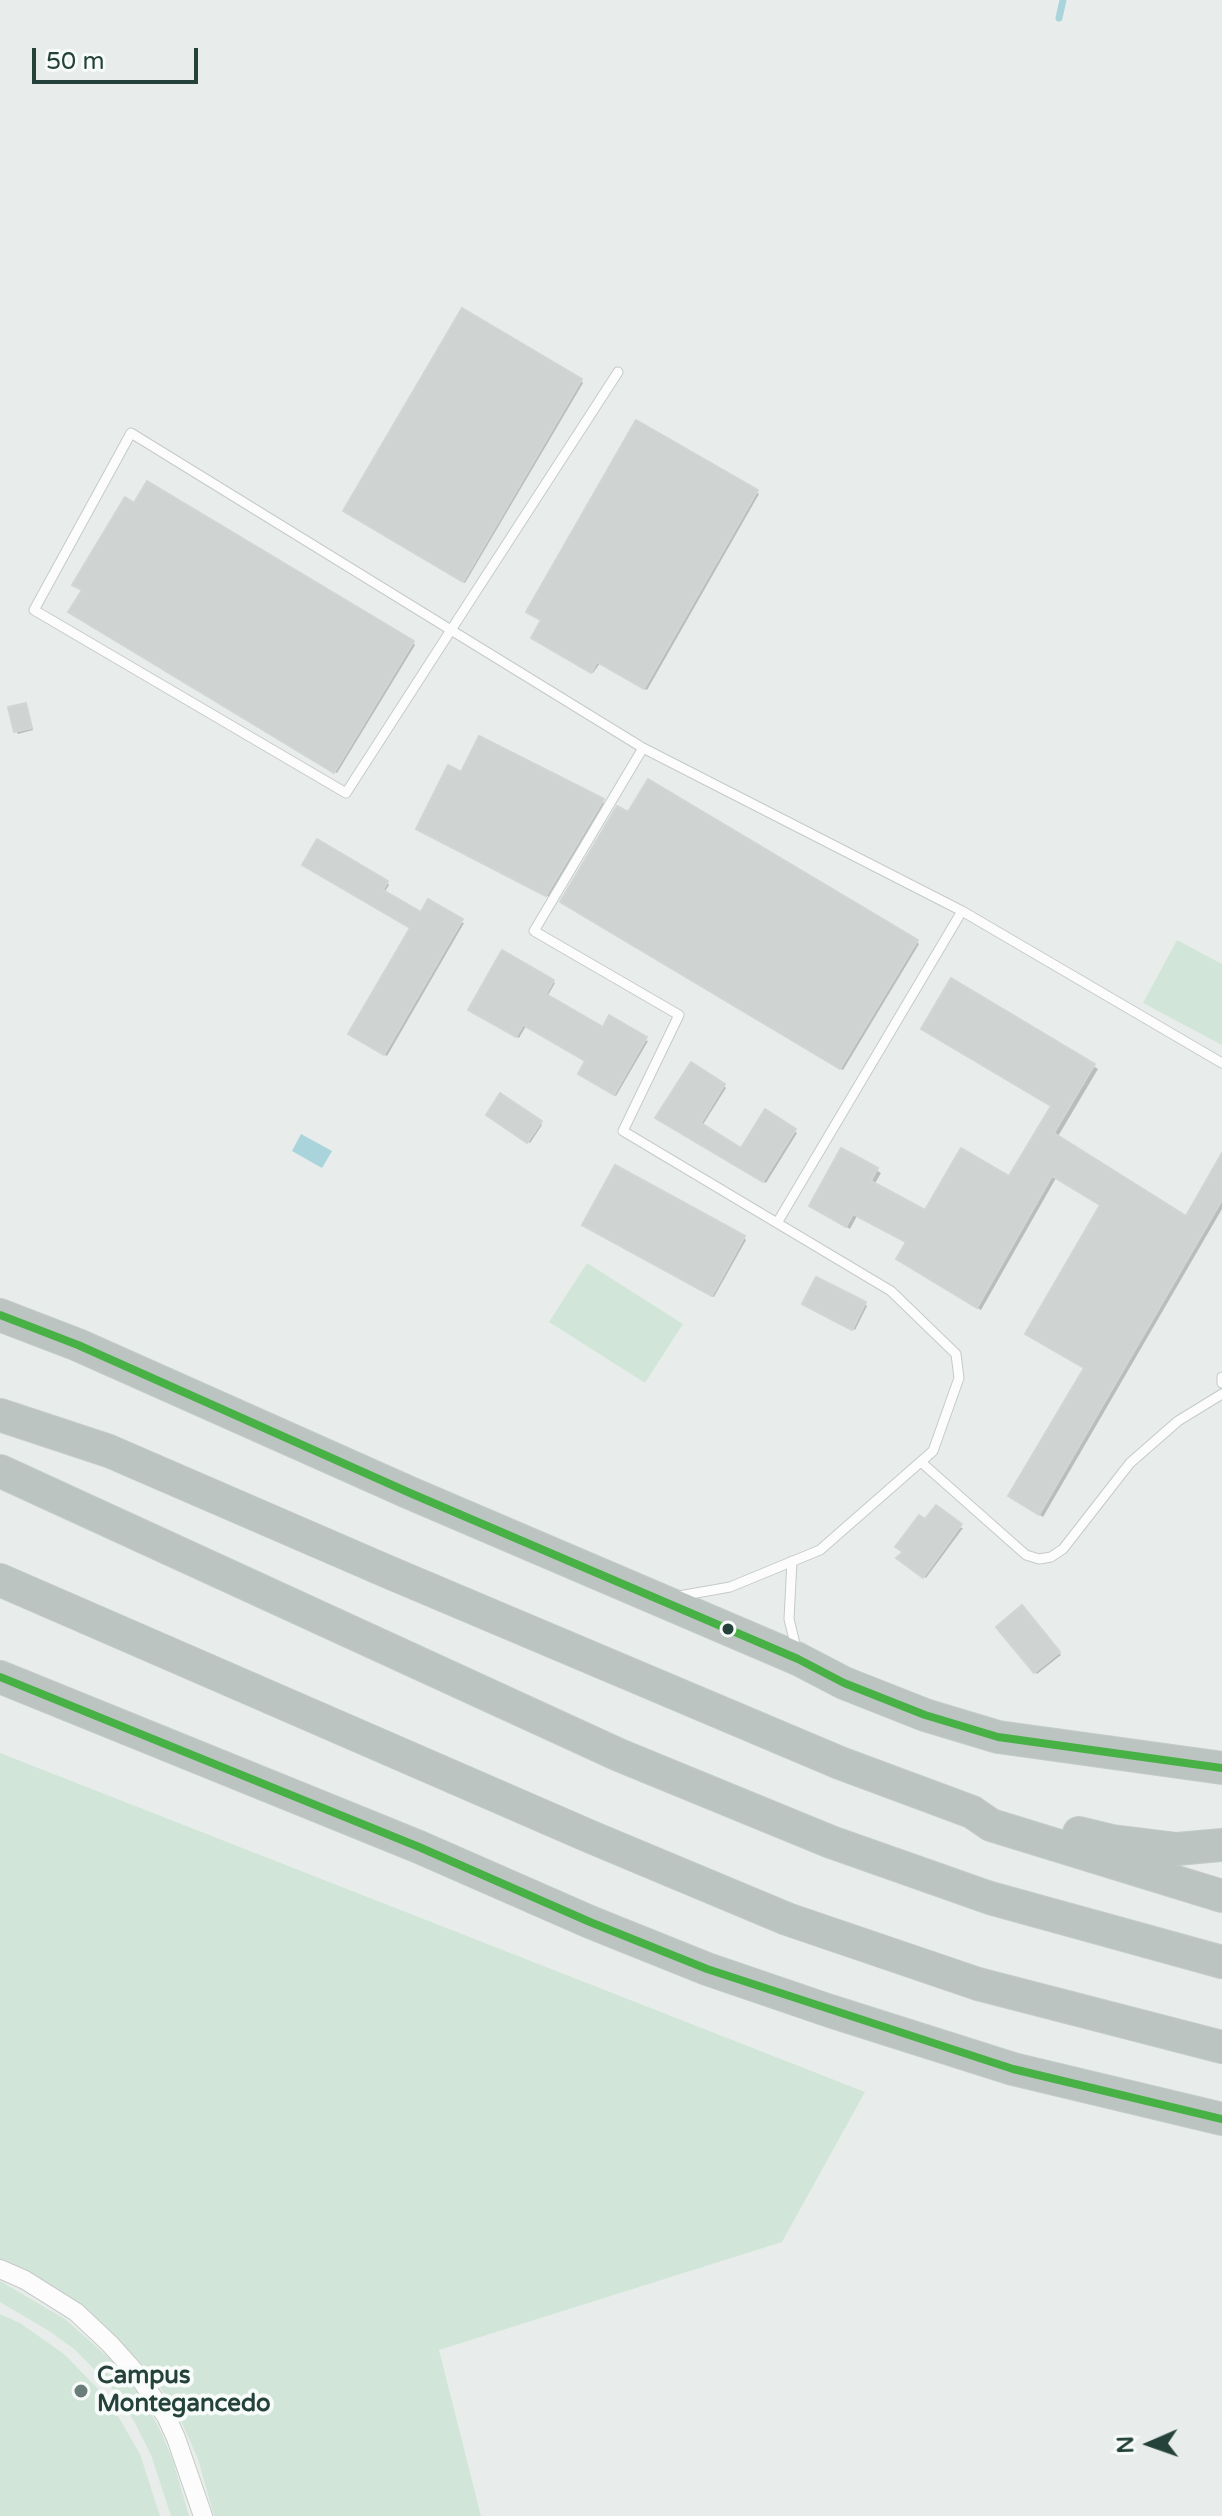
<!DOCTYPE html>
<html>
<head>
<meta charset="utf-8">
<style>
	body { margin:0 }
	#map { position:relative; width:1222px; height:2516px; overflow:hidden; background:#e8edeb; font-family:"Varela Round",sans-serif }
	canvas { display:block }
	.north { position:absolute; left:1110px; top:2404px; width:80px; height:80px; -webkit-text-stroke:6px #f7fbf9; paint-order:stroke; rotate:268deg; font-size:22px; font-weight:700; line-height:32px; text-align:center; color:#24423a }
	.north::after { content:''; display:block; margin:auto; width:28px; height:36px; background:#24423a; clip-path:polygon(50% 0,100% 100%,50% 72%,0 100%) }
	.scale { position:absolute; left:32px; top:48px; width:166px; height:36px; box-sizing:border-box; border:4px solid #24423a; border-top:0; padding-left:10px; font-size:24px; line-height:28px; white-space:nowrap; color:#24423a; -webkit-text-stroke:6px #f7fbf9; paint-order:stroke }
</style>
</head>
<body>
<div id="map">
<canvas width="1222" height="2516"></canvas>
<div class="north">N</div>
<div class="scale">50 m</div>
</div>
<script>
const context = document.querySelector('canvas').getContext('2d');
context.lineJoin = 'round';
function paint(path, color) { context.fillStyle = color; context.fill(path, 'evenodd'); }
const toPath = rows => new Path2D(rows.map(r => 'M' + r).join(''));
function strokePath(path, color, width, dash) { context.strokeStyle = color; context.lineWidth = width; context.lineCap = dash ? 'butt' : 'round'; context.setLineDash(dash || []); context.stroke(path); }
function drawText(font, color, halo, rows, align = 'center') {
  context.font = font + ' "Varela Round",sans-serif'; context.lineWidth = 8; context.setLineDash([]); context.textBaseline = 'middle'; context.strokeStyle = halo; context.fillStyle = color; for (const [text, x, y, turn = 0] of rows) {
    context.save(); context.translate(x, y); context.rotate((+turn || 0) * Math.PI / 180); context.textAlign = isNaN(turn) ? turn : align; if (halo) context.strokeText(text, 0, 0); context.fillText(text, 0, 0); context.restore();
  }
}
paint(toPath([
	[1177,940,1222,964,1222,1045,1143,1003],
	[587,1263,683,1324,645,1383,549,1322],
	[0,1753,865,2092,782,2242,439,2350,481,2516,214,2516,198,2459,177,2412,148,2370,89,2311,38,2277,0,2259],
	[0,2281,65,2319,109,2358,132,2385,148,2407,161,2432,173,2461,189,2516,171,2516,151,2455,134,2421,109,2384,74,2349,49,2331,0,2302],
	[0,2314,20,2323,64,2354,108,2399,140,2454,160,2516,0,2516]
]), '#d1e6d8');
paint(toPath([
	[301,1134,332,1151,322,1168,292,1151]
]), '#a9d4db');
paint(toPath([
	[581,381,583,383,465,583,347,513],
	[637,423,759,494,647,690,600,663,593,673,535,640],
	[84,590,413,643,415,645,337,773,73,614],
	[25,705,33,730,18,734,16,731],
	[462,774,605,803,549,897,421,831],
	[307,867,387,882,389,885,384,893,421,915,464,923,387,1056,352,1036,412,928],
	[565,904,916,941,919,944,843,1070],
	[552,981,555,983,547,997,603,1029,648,1041,616,1096,583,1076,588,1062,526,1026,519,1038,473,1012],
	[951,981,1098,1069,1057,1138,1187,1218,1222,1157,1222,1209,1043,1517,1014,1499,1086,1369,1102,1206,1056,1178,981,1310,902,1262,908,1243,857,1216,850,1229,811,1206,842,1150,881,1173,874,1185,926,1213,1010,1178,1053,1107],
	[724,1086,726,1088,702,1126,742,1150,766,1112,797,1133,766,1183,660,1120],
	[490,1117,540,1122,542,1125,530,1143],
	[586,1227,744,1238,746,1240,714,1297],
	[865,1304,867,1306,855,1330,807,1306],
	[925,1522,963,1528,926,1578,899,1558],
	[1022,1608,1061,1655,1037,1674,999,1627]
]), '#0003');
strokePath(toPath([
	[1059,18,1063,0]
]), '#a9d4db', 7);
const building = toPath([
	[462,308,582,379,463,582,343,511,462,308],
	[636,420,758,490,644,689,597,662,591,673,531,638,541,620,526,612,636,420],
	[147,481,414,641,334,773,68,612,82,590,72,585,125,497,134,503,147,481],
	[26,703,32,728,14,732,8,707,26,703],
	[479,736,604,799,546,896,416,829,448,765,461,772,479,736],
	[648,779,918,940,840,1069,560,902,617,806,628,812,648,779],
	[317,839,388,881,383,890,421,912,428,899,463,919,384,1055,348,1034,410,928,302,865,317,839],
	[502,950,554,980,546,994,603,1027,609,1015,647,1037,614,1095,578,1074,585,1061,523,1025,516,1037,468,1010,502,950],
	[951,978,1095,1064,1054,1133,1186,1216,1222,1153,1222,1200,1039,1515,1008,1496,1084,1368,1025,1334,1100,1205,1052,1176,977,1308,896,1259,906,1242,853,1214,846,1227,809,1206,841,1148,878,1168,871,1181,925,1210,961,1148,1009,1176,1051,1106,921,1029,951,978],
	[691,1062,725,1084,701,1123,741,1148,765,1109,796,1129,763,1182,655,1118,691,1062],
	[500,1093,542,1121,527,1143,486,1115,500,1093],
	[615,1165,745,1236,712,1296,582,1225,615,1165],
	[816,1277,866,1302,852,1330,802,1304,816,1277],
	[936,1505,962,1524,923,1578,896,1558,903,1552,895,1547,919,1515,925,1519,936,1505],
	[1022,1605,1060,1652,1034,1673,996,1627,1022,1605]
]);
paint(building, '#cfd4d2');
strokePath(building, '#d1d6d4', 2);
const lane = toPath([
	[618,372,451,630,346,793,34,610,131,433,451,630,643,748,962,911,1222,1063],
	[643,748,534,931,679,1015,623,1131,891,1291,956,1354,959,1378,933,1451,820,1550,730,1587,679,1596],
	[777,1223,962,911],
	[1222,1377,1222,1383],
	[921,1462,1026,1555,1039,1559,1051,1557,1063,1549,1130,1463,1178,1421,1222,1394],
	[792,1561,789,1619,797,1652]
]);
const street = toPath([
	[0,2269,25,2280,76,2312,110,2344,136,2373,166,2416,176,2438,203,2516]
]);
const highway = toPath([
	[0,1315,78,1345,410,1493,798,1659,844,1683,925,1715,998,1737,1222,1768],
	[0,1415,109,1451,386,1571,840,1763,972,1812,991,1825,1222,1896],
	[0,1471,619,1755,831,1842,990,1898,1222,1962],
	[0,1580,591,1837,787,1919,978,1984,1222,2047],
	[0,1677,419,1847,590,1922,707,1969,830,2011,1013,2069,1222,2119],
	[1079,1833,1112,1841,1177,1849,1222,1845]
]);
strokePath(lane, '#c5cac8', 11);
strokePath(street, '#c5cac8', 20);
strokePath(highway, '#c3ccc9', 34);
strokePath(lane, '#fcfcfc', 9);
strokePath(street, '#fcfcfc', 18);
strokePath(highway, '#bcc4c2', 32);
strokePath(toPath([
	[0,1315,78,1345,410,1493,798,1659,844,1683,925,1715,998,1737,1222,1768],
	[0,1677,419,1847,590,1922,707,1969,1013,2069,1222,2119]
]), '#48b146', 8);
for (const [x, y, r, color] of [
	[728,1629,7,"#24423a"],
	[81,2391,8,"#697e78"]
]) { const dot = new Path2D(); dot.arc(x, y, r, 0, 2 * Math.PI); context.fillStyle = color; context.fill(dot); strokePath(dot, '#f7fbf9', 3); }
drawText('bold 24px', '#24423a', '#f7fbf9', [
	["Campus",97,2377],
	["Montegancedo",97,2405]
], 'left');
</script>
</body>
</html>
